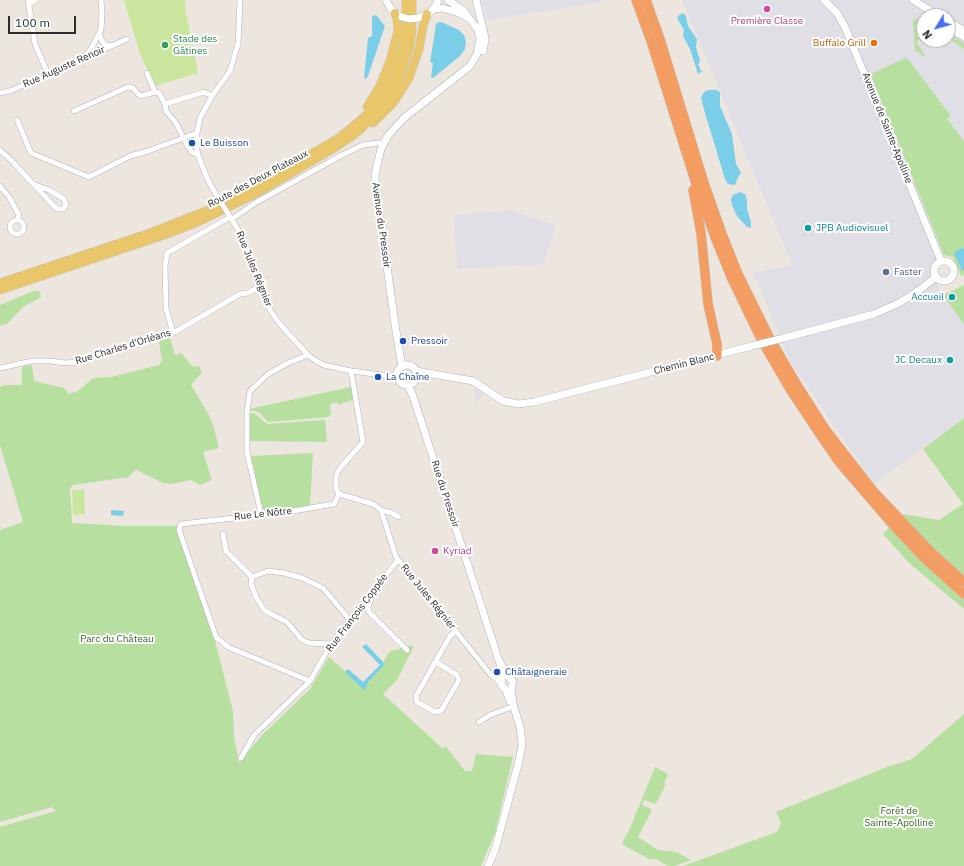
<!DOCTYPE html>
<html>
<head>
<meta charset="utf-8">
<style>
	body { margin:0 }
	#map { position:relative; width:964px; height:866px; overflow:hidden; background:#ece6df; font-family:"IBM Plex Sans",sans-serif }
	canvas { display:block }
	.north { position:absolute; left:916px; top:8px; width:40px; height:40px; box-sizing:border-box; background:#fff; border:1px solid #ababab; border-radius:50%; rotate:233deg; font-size:11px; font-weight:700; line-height:16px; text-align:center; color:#2c2c2c }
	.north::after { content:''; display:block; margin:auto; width:14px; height:18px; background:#4a6fee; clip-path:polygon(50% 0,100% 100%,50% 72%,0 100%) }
	.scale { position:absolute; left:8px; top:16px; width:68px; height:18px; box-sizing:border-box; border:2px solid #2c2c2c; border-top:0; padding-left:5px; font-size:12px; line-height:14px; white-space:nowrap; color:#2c2c2c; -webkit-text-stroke:3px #fff; paint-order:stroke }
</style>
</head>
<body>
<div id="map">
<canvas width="964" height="866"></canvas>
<div class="north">N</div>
<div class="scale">100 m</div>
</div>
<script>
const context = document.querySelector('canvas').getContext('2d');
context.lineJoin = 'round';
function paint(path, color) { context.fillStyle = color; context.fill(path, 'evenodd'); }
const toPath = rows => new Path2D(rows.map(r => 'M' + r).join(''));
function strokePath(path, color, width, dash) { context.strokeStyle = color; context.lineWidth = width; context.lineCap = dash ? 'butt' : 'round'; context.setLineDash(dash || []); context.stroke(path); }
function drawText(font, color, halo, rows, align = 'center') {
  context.font = font + ' "IBM Plex Sans",sans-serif'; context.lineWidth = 4; context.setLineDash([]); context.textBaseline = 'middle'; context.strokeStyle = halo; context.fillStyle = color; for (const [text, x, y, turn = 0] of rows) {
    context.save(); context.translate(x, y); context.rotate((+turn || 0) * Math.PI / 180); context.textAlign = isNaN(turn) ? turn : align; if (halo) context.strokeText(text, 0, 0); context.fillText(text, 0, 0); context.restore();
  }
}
paint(toPath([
	[481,0,604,0,597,3,488,20],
	[682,0,964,0,964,141,947,119,951,116,872,78,944,255,941,261,934,263,930,272,943,295,964,324,964,418,874,484,790,361,753,273,792,265],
	[924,16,948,16,948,40,924,40],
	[511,210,556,225,543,264,457,269,454,215],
	[474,387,481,390,483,395,476,405]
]), '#e1dfe6');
paint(toPath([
	[919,18,924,19,924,35,918,40,917,43,925,55,922,57,920,53,915,51,913,23,914,20],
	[948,33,964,43,964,49,948,38],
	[905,58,908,59,951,116,947,119,964,141,964,275,961,276,953,257,944,255,872,78,873,73],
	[964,285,964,324,943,295],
	[34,291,39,291,41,297,23,307,7,324,0,326,0,305],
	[170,338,175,355,181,353,193,367,199,366,202,372,191,385,209,415,214,428,219,448,203,452,212,480,200,485,191,480,172,484,163,483,137,470,133,472,129,477,73,485,70,488,72,523,126,526,178,526,213,633,233,711,234,736,239,763,263,734,310,689,329,657,361,685,382,665,389,652,408,646,414,646,397,680,383,694,442,748,446,747,465,771,472,771,476,754,513,757,495,833,481,866,0,866,0,827,56,811,52,807,0,822,0,530,23,522,0,445,0,387,5,385,22,385,22,367,32,365,34,381,64,388,69,394,78,391,93,378,111,377,159,365,162,361,159,341],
	[351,387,353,400,338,405,337,402,330,404,331,413,329,417,268,422,259,412,255,411,249,411,249,409],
	[254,413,267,424,325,420,327,442,248,441,249,414],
	[964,418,964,609,909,563,883,534,903,514,939,520,963,504,923,449],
	[313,453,310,506,265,510,262,508,250,456],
	[964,714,964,866,683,866,777,832,781,823,776,812,887,767,912,759],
	[655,767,668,774,664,783,666,784,656,804,644,800,642,805,651,809,651,812,638,837,658,850,676,852,691,860,674,866,668,866,654,858,651,860,622,844,627,833,628,833]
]), '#b7dfa0');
paint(toPath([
	[124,0,185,0,186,14,198,73,155,86,140,54],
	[84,489,85,514,73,515,72,490]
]), '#c9e69c');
paint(toPath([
	[683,13,686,16,688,26,697,39,696,47,700,61,698,65,700,67,700,70,703,71,698,74,690,49,683,36,684,30,677,18,679,15],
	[376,15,385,26,368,76,366,79,364,78,368,38,372,36,372,16],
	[441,22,459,30,464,35,466,42,465,49,460,56,433,78,431,77,433,63,430,62,436,25,437,23],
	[708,90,716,90,720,92,720,106,732,134,736,164,741,173,738,177,735,185,728,184,725,179,705,113,701,98,704,92],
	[740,192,745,194,747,200,747,209,751,222,751,228,747,227,737,216,732,205,731,199,733,195],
	[963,248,964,249,964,271,962,270,954,253,957,250],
	[111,510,124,511,123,516,111,515],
	[366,644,385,664,368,682,366,689,364,690,345,672,348,669,363,682,380,665,362,647]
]), '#7acee7');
const street = toPath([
	[28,0,35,44,48,74],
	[29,4,36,0],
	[99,34,102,41,105,45,111,46],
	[83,58,91,49,101,30,102,14,101,0],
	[147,73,155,92,159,93,165,104,166,111,176,123,187,145,192,152,198,155],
	[0,93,10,91,127,39],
	[165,104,204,92,212,96],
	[74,111,128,87,133,88,138,94,141,96,155,92],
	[17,120,31,153,89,177,130,156,148,151,197,133],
	[0,150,11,160,33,184,57,209,63,209,66,205,64,199,49,190,33,184],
	[0,186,9,197,19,215,18,220],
	[214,191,207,178,198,155,196,145,197,133,200,118,212,96,230,71,238,44,240,0],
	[229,215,240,233,247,249,260,286,270,310,279,323,308,355,316,361,324,365,351,371,390,376,398,378],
	[232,219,255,203,342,155,363,145,378,143,384,143],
	'10 227a7 7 0 1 1 14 0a7 7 0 1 1-14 0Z',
	[173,333,166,308,165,266,167,253,230,217],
	[0,368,32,361,50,361,65,363,78,362,173,333,240,294,248,293,260,286],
	[351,371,363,442,340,468,336,476,336,489,339,494,373,504,381,510,396,557,491,675,501,683],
	[381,510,392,513,399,517],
	[261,514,247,452,247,412,250,391,268,374,288,363,308,355],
	[223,534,226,551,252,577,251,584,256,597,264,610,271,614,287,622,302,640,309,643,331,644],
	[252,577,268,571,284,573,302,578,323,588,350,620],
	[372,596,368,607,369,612,407,650],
	[436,662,457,675,459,680,441,711,435,712,417,702,416,696,450,636,456,631],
	[310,681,228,647,216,637,179,530,181,524,287,512,334,504,339,494],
	[479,722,490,715,514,706],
	[241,758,254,735,310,681,331,644,398,560]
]);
const secondary = toPath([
	[386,0,391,9,399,16],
	[476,0,484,33,485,40,483,51],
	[824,0,837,13,845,27,941,261],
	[913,0,939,16],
	[433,9,442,8,459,13,467,17],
	[418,18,428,14,434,9,438,0],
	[948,21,964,31],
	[948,27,964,37],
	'934 271a10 10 0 1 1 20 0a10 10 0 1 1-20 0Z',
	[784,338,874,314,899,303,918,291,936,277],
	'397 375a10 10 0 1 1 20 0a10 10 0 1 1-20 0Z',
	[402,367,396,331,375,181,375,174,381,149,387,137,404,118,470,66,477,54,480,39,478,30,464,11,448,0],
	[416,371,473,381,503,401,518,404,534,402,752,346],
	[408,385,413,396,499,661,507,675,512,680,513,683,511,688,513,704,520,727,522,744,519,761,495,850,488,866],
	[500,667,502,677,501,685,506,690,510,701]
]);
const primary = toPath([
	[367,107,379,88,390,61,398,31,397,19,395,13],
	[373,123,393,103,409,78,419,49,423,26,427,14],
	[0,283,150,233,216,207,252,189,339,138,369,113,387,88,394,75,404,43,406,25,406,0],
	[0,290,167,234,200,221,255,194,331,150,349,138,360,130,383,106,400,76,410,45,412,30,412,0]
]);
const highway = toPath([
	[636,0,651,41,697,187,715,237,732,279,762,341,790,389,819,433,839,462,894,526,924,558,964,594],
	[646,0,660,39,704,183,722,234,738,274,769,337,797,385,825,429,874,492,931,552,964,582],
	[693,190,701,233,708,304,717,344,717,356]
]);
strokePath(street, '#afb2bb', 6);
strokePath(secondary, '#afb2bb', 8);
strokePath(primary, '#c4c4c4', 9);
strokePath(highway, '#c4c4c4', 10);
strokePath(street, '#fff', 5);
strokePath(secondary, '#fff', 7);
strokePath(primary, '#e8c669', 8);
strokePath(highway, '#f49d63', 9);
const streetBridge = toPath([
	[214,191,229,215]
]);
const secondaryBridge = toPath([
	[402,17,409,19,418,18],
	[752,346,784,338]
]);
strokePath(streetBridge, '#afb2bb', 6, []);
strokePath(secondaryBridge, '#afb2bb', 8, []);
strokePath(streetBridge, '#fff', 5);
strokePath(secondaryBridge, '#fff', 7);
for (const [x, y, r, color] of [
	[767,9,4,"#d1479c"],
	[874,43,4,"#e8710a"],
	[165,45,4,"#2e9e5b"],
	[192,143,4,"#1a4fb4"],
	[808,228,4,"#0f9aa8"],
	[886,272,4,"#5c6f8a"],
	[952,297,4,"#0f9aa8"],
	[403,341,4,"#1a4fb4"],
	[950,360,4,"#0f9aa8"],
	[378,377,4,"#1a4fb4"],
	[435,551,4,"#d1479c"],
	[497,672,4,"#1a4fb4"]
]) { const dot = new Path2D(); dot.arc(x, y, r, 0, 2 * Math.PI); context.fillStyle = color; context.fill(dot); strokePath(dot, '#fff', 1.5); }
drawText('10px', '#b23c85', '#fff', [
	["Première Classe",767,21],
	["Kyriad",443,551,"left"]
]);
drawText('10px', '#27864d', '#fff', [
	["Stade des",173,39],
	["Gâtines",173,51]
], 'left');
drawText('10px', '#c56008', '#fff', [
	["Buffalo Grill",866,43]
], 'right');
drawText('10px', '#2c2c2c', '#fff', [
	["Rue Auguste Renoir",64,67,-24],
	["Avenue de Sainte-Apolline",887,128,68],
	["Route des Deux Plateaux",258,179,-28],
	["Avenue du Pressoir",381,225,82],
	["Rue Jules Régnier",254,269,68],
	["Rue Charles d'Orléans",123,347,-17],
	["Chemin Blanc",684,364,-14],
	["Rue du Pressoir",445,494,72],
	["Rue Le Nôtre",263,514,-6],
	["Rue Jules Régnier",428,597,51],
	["Rue François Coppée",357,613,-53]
]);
drawText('10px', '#164399', '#fff', [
	["Le Buisson",200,143],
	["Pressoir",411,341],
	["La Chaîne",386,377],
	["Châtaigneraie",505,672]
], 'left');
drawText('10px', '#0d838f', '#fff', [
	["JPB Audiovisuel",816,228,"left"],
	["Accueil",944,297],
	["JC Decaux",942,360]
], 'right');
drawText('10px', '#4e5e75', '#fff', [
	["Faster",894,272]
], 'left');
drawText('10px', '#306520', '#fff', [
	["Parc du Château",117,639],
	["Forêt de",899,811],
	["Sainte-Apolline",899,823]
]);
</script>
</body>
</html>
